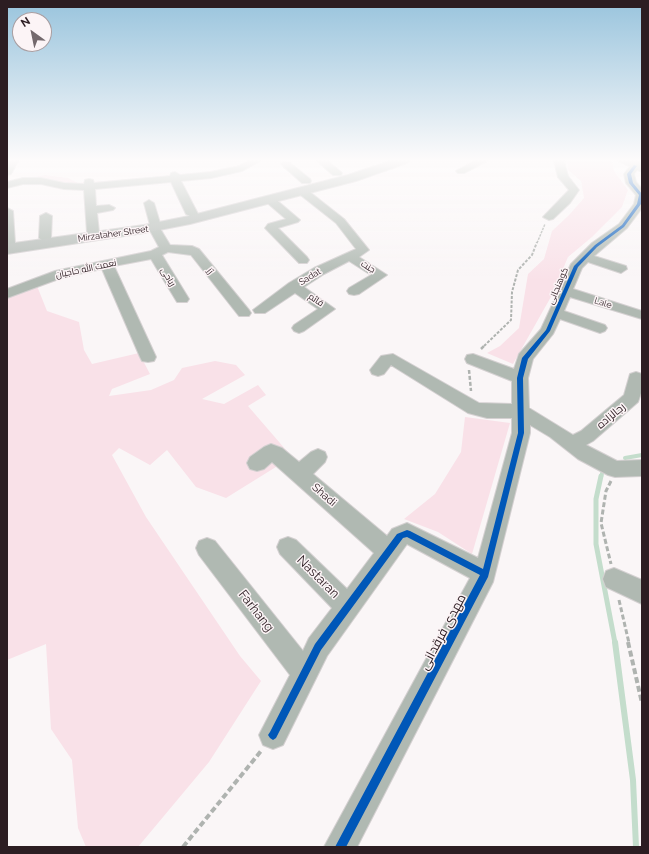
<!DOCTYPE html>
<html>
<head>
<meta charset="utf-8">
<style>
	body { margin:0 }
	#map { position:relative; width:649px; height:854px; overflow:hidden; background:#faf6f7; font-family:Raleway,sans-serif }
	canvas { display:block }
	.frame { position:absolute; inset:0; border:8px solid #2c1d22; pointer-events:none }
	.north { position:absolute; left:12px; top:12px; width:40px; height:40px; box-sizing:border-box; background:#fcf4f6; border:1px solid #a99ea1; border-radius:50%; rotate:327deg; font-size:11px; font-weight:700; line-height:16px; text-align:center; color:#2c1d22 }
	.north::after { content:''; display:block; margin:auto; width:14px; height:18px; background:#74696d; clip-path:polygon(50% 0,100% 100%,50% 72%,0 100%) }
</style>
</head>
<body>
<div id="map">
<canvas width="649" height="854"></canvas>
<div class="frame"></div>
<div class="north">N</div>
</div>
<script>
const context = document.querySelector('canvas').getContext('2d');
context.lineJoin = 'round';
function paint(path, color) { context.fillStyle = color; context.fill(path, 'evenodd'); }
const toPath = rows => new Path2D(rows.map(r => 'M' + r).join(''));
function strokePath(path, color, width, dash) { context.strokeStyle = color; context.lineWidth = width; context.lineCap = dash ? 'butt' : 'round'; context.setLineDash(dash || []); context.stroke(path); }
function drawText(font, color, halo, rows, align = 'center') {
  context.font = font + ' Raleway,Cairo,sans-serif'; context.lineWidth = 3; context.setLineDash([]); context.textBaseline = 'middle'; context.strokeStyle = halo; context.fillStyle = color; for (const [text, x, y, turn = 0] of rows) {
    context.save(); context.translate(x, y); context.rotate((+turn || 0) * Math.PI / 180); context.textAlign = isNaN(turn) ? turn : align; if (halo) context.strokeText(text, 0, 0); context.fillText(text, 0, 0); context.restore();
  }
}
paint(toPath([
	[247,161,255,161,211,175,88,186,49,181,7,184,7,181,46,175,68,178,78,183,200,173,238,166],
	[567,161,612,161,614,171,628,190,622,207,592,237,568,257,552,295,513,364,487,353,500,346,519,328,528,274,544,259,552,231,569,215,584,198,581,181,568,170],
	[37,286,47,311,79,322,84,350,92,364,139,353,150,374,112,389,109,396,151,390,174,380,182,368,215,361,236,365,245,375,202,399,224,404,258,385,266,395,248,406,292,457,226,498,196,487,167,450,150,465,119,448,112,455,146,517,240,656,261,681,209,762,138,847,86,847,78,828,72,760,51,729,46,644,7,660,7,297],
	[465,417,510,423,472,554,438,532,404,519,435,494,461,452]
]), '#f9e1e8');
strokePath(toPath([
	[625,458,642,455],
	[601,477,603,470]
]), '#c4ddcc', 4);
strokePath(toPath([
	[601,476,596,499,596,544,615,643]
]), '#c4ddcc', 5);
strokePath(toPath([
	[615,642,633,780,636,847]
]), '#c4ddcc', 6);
const minor = toPath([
	[8,161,18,161,11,174,7,175,8,161],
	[248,161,260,161,242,171,211,178,181,181,198,214,192,217,186,214,171,182,95,189,96,206,109,205,115,208,113,210,97,213,99,232,93,236,87,232,84,190,64,189,41,184,23,184,7,188,7,182,23,178,41,178,64,183,84,184,85,180,89,179,93,180,94,183,170,176,171,173,175,172,180,175,211,172,239,166,248,161],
	[317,161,328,161,342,173,341,175,333,175,317,161],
	[474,161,487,161,464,173,458,173,456,171,474,161],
	[554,161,564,161,568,176,579,190,570,203,553,219,549,220,543,217,569,190,558,177,554,161],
	[283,162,289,162,310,179,311,181,310,183,302,183,283,166,281,164,283,162],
	[635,163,640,166,634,174,636,182,642,189,642,208,627,228,594,256,626,266,627,269,621,273,588,262,582,268,573,289,642,311,642,319,570,297,564,311,605,325,607,328,605,331,600,333,560,319,553,334,533,359,528,378,529,408,573,435,581,431,624,395,630,374,636,372,642,374,642,390,638,402,593,441,586,445,617,461,642,460,642,476,615,477,608,475,578,459,550,437,530,425,530,433,493,582,357,847,324,847,470,578,407,544,327,656,283,745,273,749,263,745,259,735,290,675,199,555,196,548,199,541,207,538,215,541,303,651,309,638,332,608,280,554,277,547,280,540,288,537,296,540,347,589,374,553,272,462,264,469,257,471,250,469,247,463,250,457,264,447,271,444,282,448,299,462,311,452,318,449,325,452,327,457,325,462,313,474,387,536,392,529,407,523,478,558,512,433,512,418,487,418,468,413,391,365,384,374,378,376,372,374,370,370,381,356,393,354,479,403,512,404,512,381,467,363,465,359,467,355,473,354,514,369,519,354,541,329,571,264,592,243,619,224,634,204,636,195,626,183,624,174,632,164,635,163],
	[302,188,306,189,344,219,369,250,359,257,387,275,359,294,354,295,349,294,347,291,349,288,371,275,349,261,324,274,304,287,335,309,304,331,299,333,294,331,292,328,294,325,318,309,295,293,265,313,255,313,253,310,289,283,314,268,356,249,336,223,298,193,297,191,302,188],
	[269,196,273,197,300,220,298,222,278,228,307,257,309,260,307,263,299,263,265,228,268,224,286,219,265,201,264,199,265,197,269,196],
	[149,200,154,203,160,223,158,225,170,245,192,246,199,249,249,310,251,313,249,316,239,316,191,255,168,252,162,255,189,299,187,302,177,302,151,259,114,266,156,357,154,361,148,362,142,361,140,357,102,269,64,277,7,298,7,289,55,271,151,251,159,247,148,227,150,225,144,203,149,200],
	[7,208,13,211,15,243,9,247,7,246,7,208],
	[46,213,52,216,51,238,45,242,39,238,40,216,46,213],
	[614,568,642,580,642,604,606,587,603,579,606,571,614,568]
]);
const major = toPath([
	[390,161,409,161,407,163,356,181,190,224,144,233,7,254,7,244,144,225,189,216,348,175,390,161],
	[618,161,636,161,642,164,642,172,618,161]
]);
const highway = toPath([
	[626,161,642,161,642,169,628,163,626,161]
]);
strokePath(minor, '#d4d0d1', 2);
strokePath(major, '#d4d0d1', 2);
strokePath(highway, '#d4d0d1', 2);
strokePath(toPath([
	[537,243,545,224]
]), '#afb3b0', 1.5, [2.5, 1]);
strokePath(toPath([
	[484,346,511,320,512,292,518,270,532,255,537,242]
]), '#afb3b0', 2, [3, 1.5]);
strokePath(toPath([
	[481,349,485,345],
	[469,370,471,391]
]), '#afb3b0', 2.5, [4, 2]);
strokePath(toPath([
	[611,481,606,491,601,523,611,564],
	[619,600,629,643]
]), '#afb3b0', 3, [5, 2.5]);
strokePath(toPath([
	[628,642,642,703],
	[183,847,261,751]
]), '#afb3b0', 4, [6, 3]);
paint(minor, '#b0b9b2');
paint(major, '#b3bab5');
paint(highway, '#aeb5b0');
paint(toPath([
	[634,165,637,166,631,174,633,183,642,194,641,204,624,227,597,247,578,267,550,331,528,359,523,378,524,433,488,577,346,847,335,847,480,575,407,537,403,538,321,650,276,738,273,740,270,738,268,735,270,732,315,644,397,534,407,530,410,531,483,569,518,433,517,378,522,358,546,330,574,266,595,245,622,225,637,204,639,195,629,183,627,174,634,165]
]), '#0057b8');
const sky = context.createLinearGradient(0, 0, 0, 281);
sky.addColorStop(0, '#99c4dd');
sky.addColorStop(0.57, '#fdfbfb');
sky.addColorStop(1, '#fdfbfb00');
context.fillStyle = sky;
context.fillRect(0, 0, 649, 281);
drawText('9px', '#2c1d22', '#fcf4f6', [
	["Mirzataher Street",113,234,-8],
	["جنت",368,267,32],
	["نعمت الله حاجیان",86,269,-12],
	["رُز",210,271,51],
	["ریاحی",168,277,59],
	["Sadat",310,277,-31],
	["کوهنجانی",558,286,-67],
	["قائم",316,300,33],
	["Lale",603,303,17]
]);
drawText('11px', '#2c1d22', '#fcf4f6', [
	["رجالزاده",611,416,-40],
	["Shadi",324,495,41]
]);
drawText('13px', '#2c1d22', '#fcf4f6', [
	["Nastaran",318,577,45],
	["Farhang",256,611,52],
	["مهدی فرقدانی",443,632,-62]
]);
</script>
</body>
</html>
